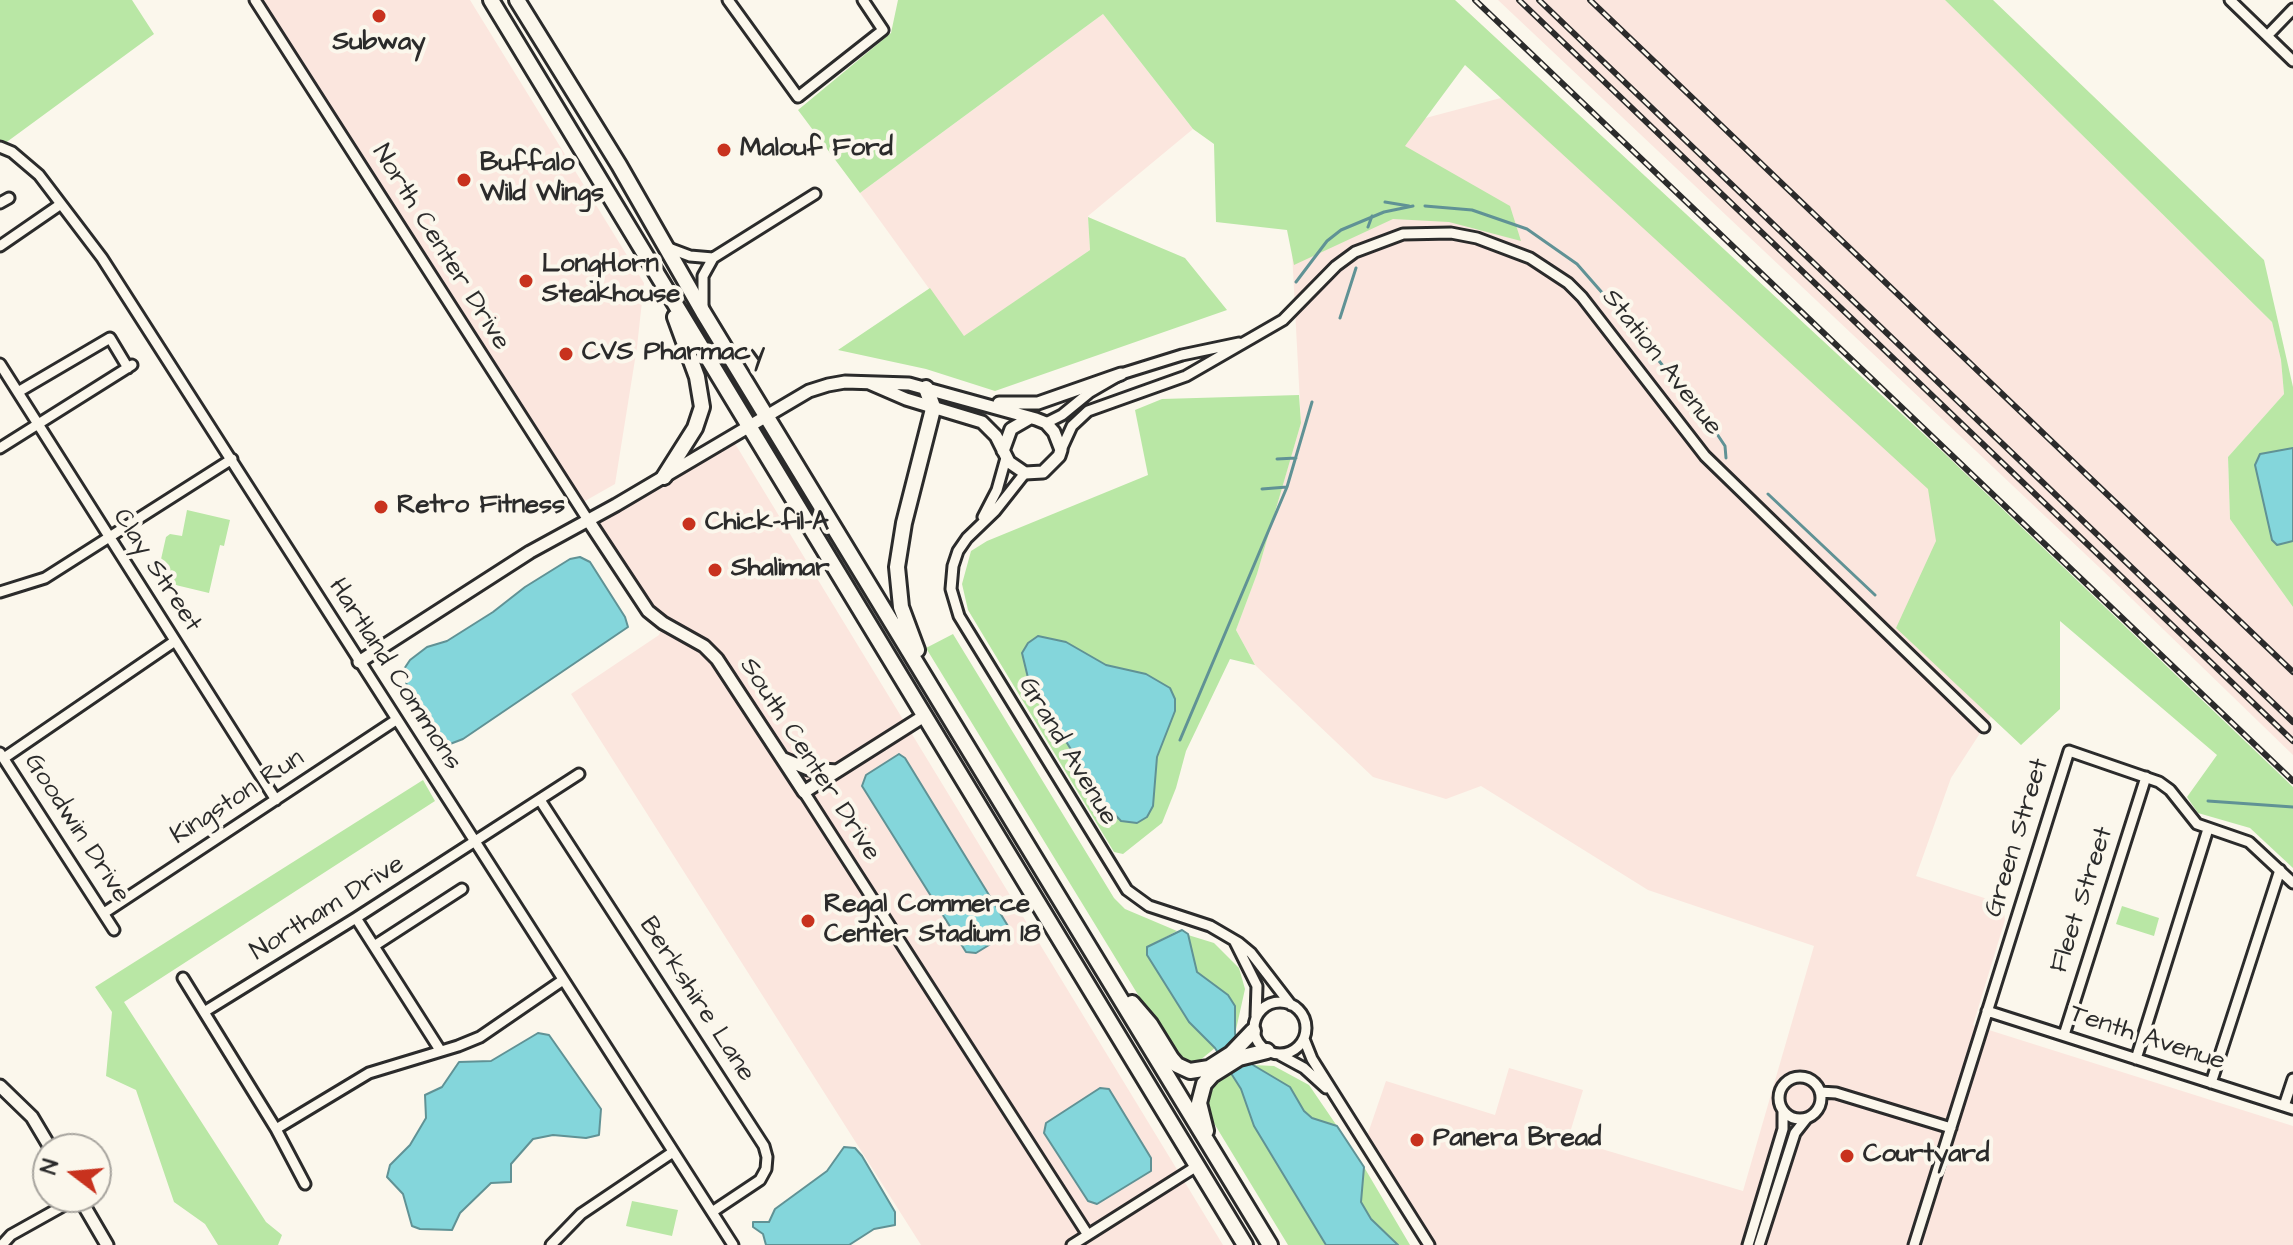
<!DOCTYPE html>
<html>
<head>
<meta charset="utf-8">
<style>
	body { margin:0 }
	#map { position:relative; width:2293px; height:1245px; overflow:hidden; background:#fbf7ec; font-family:"Architects Daughter",sans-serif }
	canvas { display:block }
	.north { position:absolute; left:32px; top:1133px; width:80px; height:80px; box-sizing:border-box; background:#fbf7ec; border:2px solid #a8a59f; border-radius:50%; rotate:286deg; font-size:22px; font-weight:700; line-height:32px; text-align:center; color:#2b2b2b }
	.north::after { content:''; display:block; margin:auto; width:28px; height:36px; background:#c8321e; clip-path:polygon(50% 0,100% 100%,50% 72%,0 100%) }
</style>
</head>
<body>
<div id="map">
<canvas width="2293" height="1245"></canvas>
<div class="north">N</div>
</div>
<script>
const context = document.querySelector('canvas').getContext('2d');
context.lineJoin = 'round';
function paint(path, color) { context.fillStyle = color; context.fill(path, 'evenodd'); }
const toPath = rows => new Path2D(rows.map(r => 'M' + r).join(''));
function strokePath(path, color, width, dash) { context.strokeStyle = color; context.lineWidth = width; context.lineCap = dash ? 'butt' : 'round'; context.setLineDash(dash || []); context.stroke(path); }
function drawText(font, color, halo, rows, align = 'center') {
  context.font = font + ' "Architects Daughter",sans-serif'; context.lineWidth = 8; context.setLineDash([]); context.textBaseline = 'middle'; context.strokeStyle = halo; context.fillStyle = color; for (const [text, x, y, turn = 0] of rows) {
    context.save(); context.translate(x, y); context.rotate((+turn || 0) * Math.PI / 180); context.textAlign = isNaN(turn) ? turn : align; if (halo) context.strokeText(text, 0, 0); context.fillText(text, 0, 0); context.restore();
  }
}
paint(toPath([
	[254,0,470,0,644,283,637,347,615,484,578,505],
	[1498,0,1945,0,2272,322,2281,360,2284,394,2228,457,2230,519,2293,607,2293,755,2100,568],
	[1103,14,1193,129,1088,216,1090,250,964,337,860,193],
	[1546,86,1944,453,2078,582,1951,778,1916,876,2003,904,2005,920,1973,1025,2293,1126,2293,1245,1429,1245,1365,1142,1386,1081,1495,1115,1509,1068,1583,1090,1568,1139,1743,1191,1814,946,1648,890,1481,786,1446,799,1373,777,1255,665,1236,630,1257,574,1301,423,1288,175,1373,132],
	[731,437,1223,1245,921,1245,571,694,659,635,663,624,588,520]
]), '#fbe6de');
paint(toPath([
	[0,0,132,0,154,34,4,144,0,143],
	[898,0,1455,0,1944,453,2293,787,2293,868,2250,828,2198,813,2187,797,2217,755,2060,621,2060,709,2021,745,1896,628,1936,541,1928,489,1465,65,1405,146,1510,206,1521,241,1449,222,1393,219,1294,265,1287,230,1216,222,1214,144,1193,129,1103,14,860,193,798,110,891,33],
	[1945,0,1993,0,2264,260,2293,387,2293,607,2230,519,2228,457,2284,394,2281,360,2272,322],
	[1088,217,1185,258,1227,310,995,391,926,369,838,350,930,288,964,336,1090,250],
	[1299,395,1301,423,1257,574,1236,630,1255,665,1230,659,1186,751,1176,788,1162,823,1123,854,1114,852,968,610,962,584,971,551,987,541,1148,475,1135,410,1162,399],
	[187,510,230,520,224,546,220,545,209,593,159,581,157,577,166,537,170,534,182,536],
	[953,634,1114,898,1125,909,1177,931,1147,947,1147,955,1189,1022,1215,1048,1194,1065,1173,1052,926,648],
	[423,780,435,801,124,1002,266,1222,282,1235,278,1245,218,1245,205,1224,174,1202,136,1090,106,1076,112,1012,95,987],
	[2122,906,2159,918,2154,936,2116,924],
	[1188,935,1214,943,1239,968,1245,989,1235,1034,1235,1006,1228,995,1197,972],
	[1253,1065,1274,1066,1309,1085,1337,1126,1312,1118,1304,1111,1290,1087],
	[1229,1071,1241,1089,1254,1126,1326,1245,1288,1245,1209,1115,1206,1098,1212,1081],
	[1364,1167,1410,1245,1398,1245,1370,1219,1361,1202],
	[632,1201,678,1210,672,1236,626,1226]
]), '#b9e7a5');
const water = toPath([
	[2293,448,2293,541,2277,545,2272,540,2255,465,2260,454,2293,448],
	[580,557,590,562,625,617,628,627,463,739,450,744,438,740,408,693,404,669,410,660,427,647,447,641,493,612,525,587,570,559,580,557],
	[1038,636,1066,642,1106,665,1146,674,1170,688,1175,699,1175,711,1157,757,1153,806,1147,817,1137,823,1121,821,1105,804,1029,682,1022,653,1028,643,1038,636],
	[899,754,905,758,1008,926,1007,934,976,953,966,952,862,786,866,775,899,754],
	[1182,930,1188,934,1197,972,1228,995,1235,1006,1235,1034,1238,1043,1253,1065,1290,1087,1304,1111,1312,1118,1337,1126,1364,1167,1361,1202,1371,1219,1398,1245,1326,1245,1254,1126,1241,1089,1215,1048,1189,1022,1147,955,1147,947,1182,930],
	[538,1033,549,1035,601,1109,599,1135,586,1138,553,1135,533,1139,511,1164,511,1182,491,1183,460,1213,452,1230,420,1229,412,1226,403,1194,387,1177,390,1165,410,1145,426,1118,425,1095,442,1087,459,1062,491,1061,538,1033],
	[1100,1088,1109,1089,1151,1158,1151,1171,1097,1204,1088,1201,1044,1133,1046,1123,1100,1088],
	[844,1147,855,1148,862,1156,895,1212,895,1225,874,1229,849,1245,766,1245,763,1234,753,1227,753,1222,769,1222,775,1209,827,1171,844,1147]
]);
paint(water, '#84d6db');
strokePath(water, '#609295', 2);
strokePath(toPath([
	[1385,202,1409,206],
	[1425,206,1472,210,1527,229,1577,264,1626,320],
	[1368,227,1372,216],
	[1296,282,1327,241,1341,230,1384,212,1413,206],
	[1340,318,1356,268],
	[1647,346,1713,428,1725,446,1726,458],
	[1277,459,1296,458],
	[1262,489,1287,487],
	[1768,494,1875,595],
	[1180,740,1287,487,1312,402],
	[2208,801,2293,807]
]), '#609295', 3);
const minor = toPath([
	[255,0,588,520],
	[728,0,798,97,883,30,863,0],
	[2230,0,2293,61],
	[2267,36,2293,9],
	[0,147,12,152,39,175,102,258,733,1245],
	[0,203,9,198],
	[0,246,61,204],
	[666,247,690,256,713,258],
	[703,307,703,276,713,258,815,194],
	[0,364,276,800],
	[18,392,110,338,128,368],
	[1046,423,1062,415,1090,392,1121,374,1182,355,1239,343],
	[0,448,132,365],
	[1061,450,1072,426,1088,411,1186,376,1283,320,1336,266,1355,252,1403,234,1451,233,1477,238,1530,258,1568,283,1582,297,1705,456,1984,727],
	[1025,473,995,511,967,538,958,551,953,566,951,589,959,616,1127,890,1149,906,1210,926,1239,943,1251,953,1291,1005],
	[983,517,997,490,1006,458],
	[0,592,45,578,232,459],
	[0,753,114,930],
	[4,758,175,641],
	[804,792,1088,1235],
	[540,800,764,1146,767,1157,766,1169,760,1180,712,1212],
	[104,913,396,720],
	[356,918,440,1050],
	[1234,940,1257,986,1256,1016],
	[374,946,462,889],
	[183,978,276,1129,305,1184],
	'1254 1028a26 26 0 1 1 52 0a26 26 0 1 1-52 0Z',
	[1987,1011,2293,1109],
	[204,1012,356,918,579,774],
	[2064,1035,2146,777],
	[1304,1039,1312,1059,1429,1245],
	[1280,1055,1304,1068,1326,1088],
	[2136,1059,2208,829],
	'1779 1098a21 21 0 1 1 42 0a21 21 0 1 1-42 0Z',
	[2211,1083,2280,870],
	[1820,1092,1836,1093,1951,1128],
	[2284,1106,2293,1079],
	[276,1129,369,1073,458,1046,480,1037,563,980],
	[2,1245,11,1235,79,1197],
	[551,1245,581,1214,673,1152],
	[1072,1245,1197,1166],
	[1748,1245,1783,1129,1783,1111],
	[1759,1245,1795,1133,1806,1119],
	[1914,1245,2069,751,2159,782,2170,790,2197,824,2249,842,2293,883]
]);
const tertiary = toPath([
	[999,403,1038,403,1121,374],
	[1003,451,1011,429,1030,418],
	[588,520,648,611,663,623,704,646,717,659,804,792,924,716],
	[359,662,530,552,616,505,809,391,828,385,845,382,909,384,1036,419,1046,423,1054,432,1061,450,1059,456,1043,472,1025,473,1009,462,996,436,982,422,906,399,869,383],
	[784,759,808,769,837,771],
	[0,1086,32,1117,51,1149],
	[79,1197,107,1245]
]);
const trunk = toPath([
	[491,0,1245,1245],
	[517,0,619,165,703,312,1270,1245],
	[664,477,695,428,702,407,697,377,675,317],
	[917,650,901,607,897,567,904,523,932,413,933,407,926,388],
	[1132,1003,1150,1024,1171,1058,1177,1065,1190,1071,1209,1068,1231,1054,1253,1031],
	[1206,1131,1199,1103,1204,1084,1212,1075,1239,1058,1267,1051]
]);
strokePath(minor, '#2b2b2b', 15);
strokePath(tertiary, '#2b2b2b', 17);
strokePath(trunk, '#2b2b2b', 20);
strokePath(minor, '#fbf7ec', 9);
strokePath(tertiary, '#fbf7ec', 11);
strokePath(trunk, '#fbf7ec', 14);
const rail = toPath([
	[1475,0,2293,781],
	[1519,0,2293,741],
	[1539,0,2293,722],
	[1590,0,2293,672]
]);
strokePath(rail, '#2b2b2b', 6);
strokePath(rail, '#fbf7ec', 3, [9]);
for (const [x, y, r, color] of [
	[379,16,8,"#c8321e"],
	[724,150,8,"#c8321e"],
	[464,180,8,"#c8321e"],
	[526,281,8,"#c8321e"],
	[566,354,8,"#c8321e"],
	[381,507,8,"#c8321e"],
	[689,524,8,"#c8321e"],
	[715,570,8,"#c8321e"],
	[808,921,8,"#c8321e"],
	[1417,1140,8,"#c8321e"],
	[1847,1156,8,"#c8321e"]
]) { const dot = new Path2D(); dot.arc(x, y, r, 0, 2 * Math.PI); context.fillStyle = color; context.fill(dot); strokePath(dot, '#fbf7ec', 3); }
drawText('bold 26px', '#2b2b2b', '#fbf7ec', [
	["Subway",379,44,"center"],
	["Malouf Ford",740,150],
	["Buffalo",480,165],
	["Wild Wings",480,195],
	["LongHorn",542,266],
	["Steakhouse",542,296],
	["CVS Pharmacy",582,354],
	["Retro Fitness",397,507],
	["Chick-fil-A",705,524],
	["Shalimar",731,570],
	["Regal Commerce",824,906],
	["Center Stadium 18",824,936],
	["Panera Bread",1433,1140],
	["Courtyard",1863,1156]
], 'left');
drawText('26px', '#2b2b2b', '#fbf7ec', [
	["North Center Drive",440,248,58],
	["Station Avenue",1661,363,52],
	["Clay Street",156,571,57],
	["Hartland Commons",394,675,57],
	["Grand Avenue",1067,752,59],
	["South Center Drive",809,760,57],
	["Kingston Run",238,798,-33],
	["Goodwin Drive",76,829,57],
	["Green Street",2018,838,-73],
	["Fleet Street",2083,900,-72],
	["Northam Drive",328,909,-32],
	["Berkshire Lane",696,1000,57],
	["Tenth Avenue",2147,1039,18]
]);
</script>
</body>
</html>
